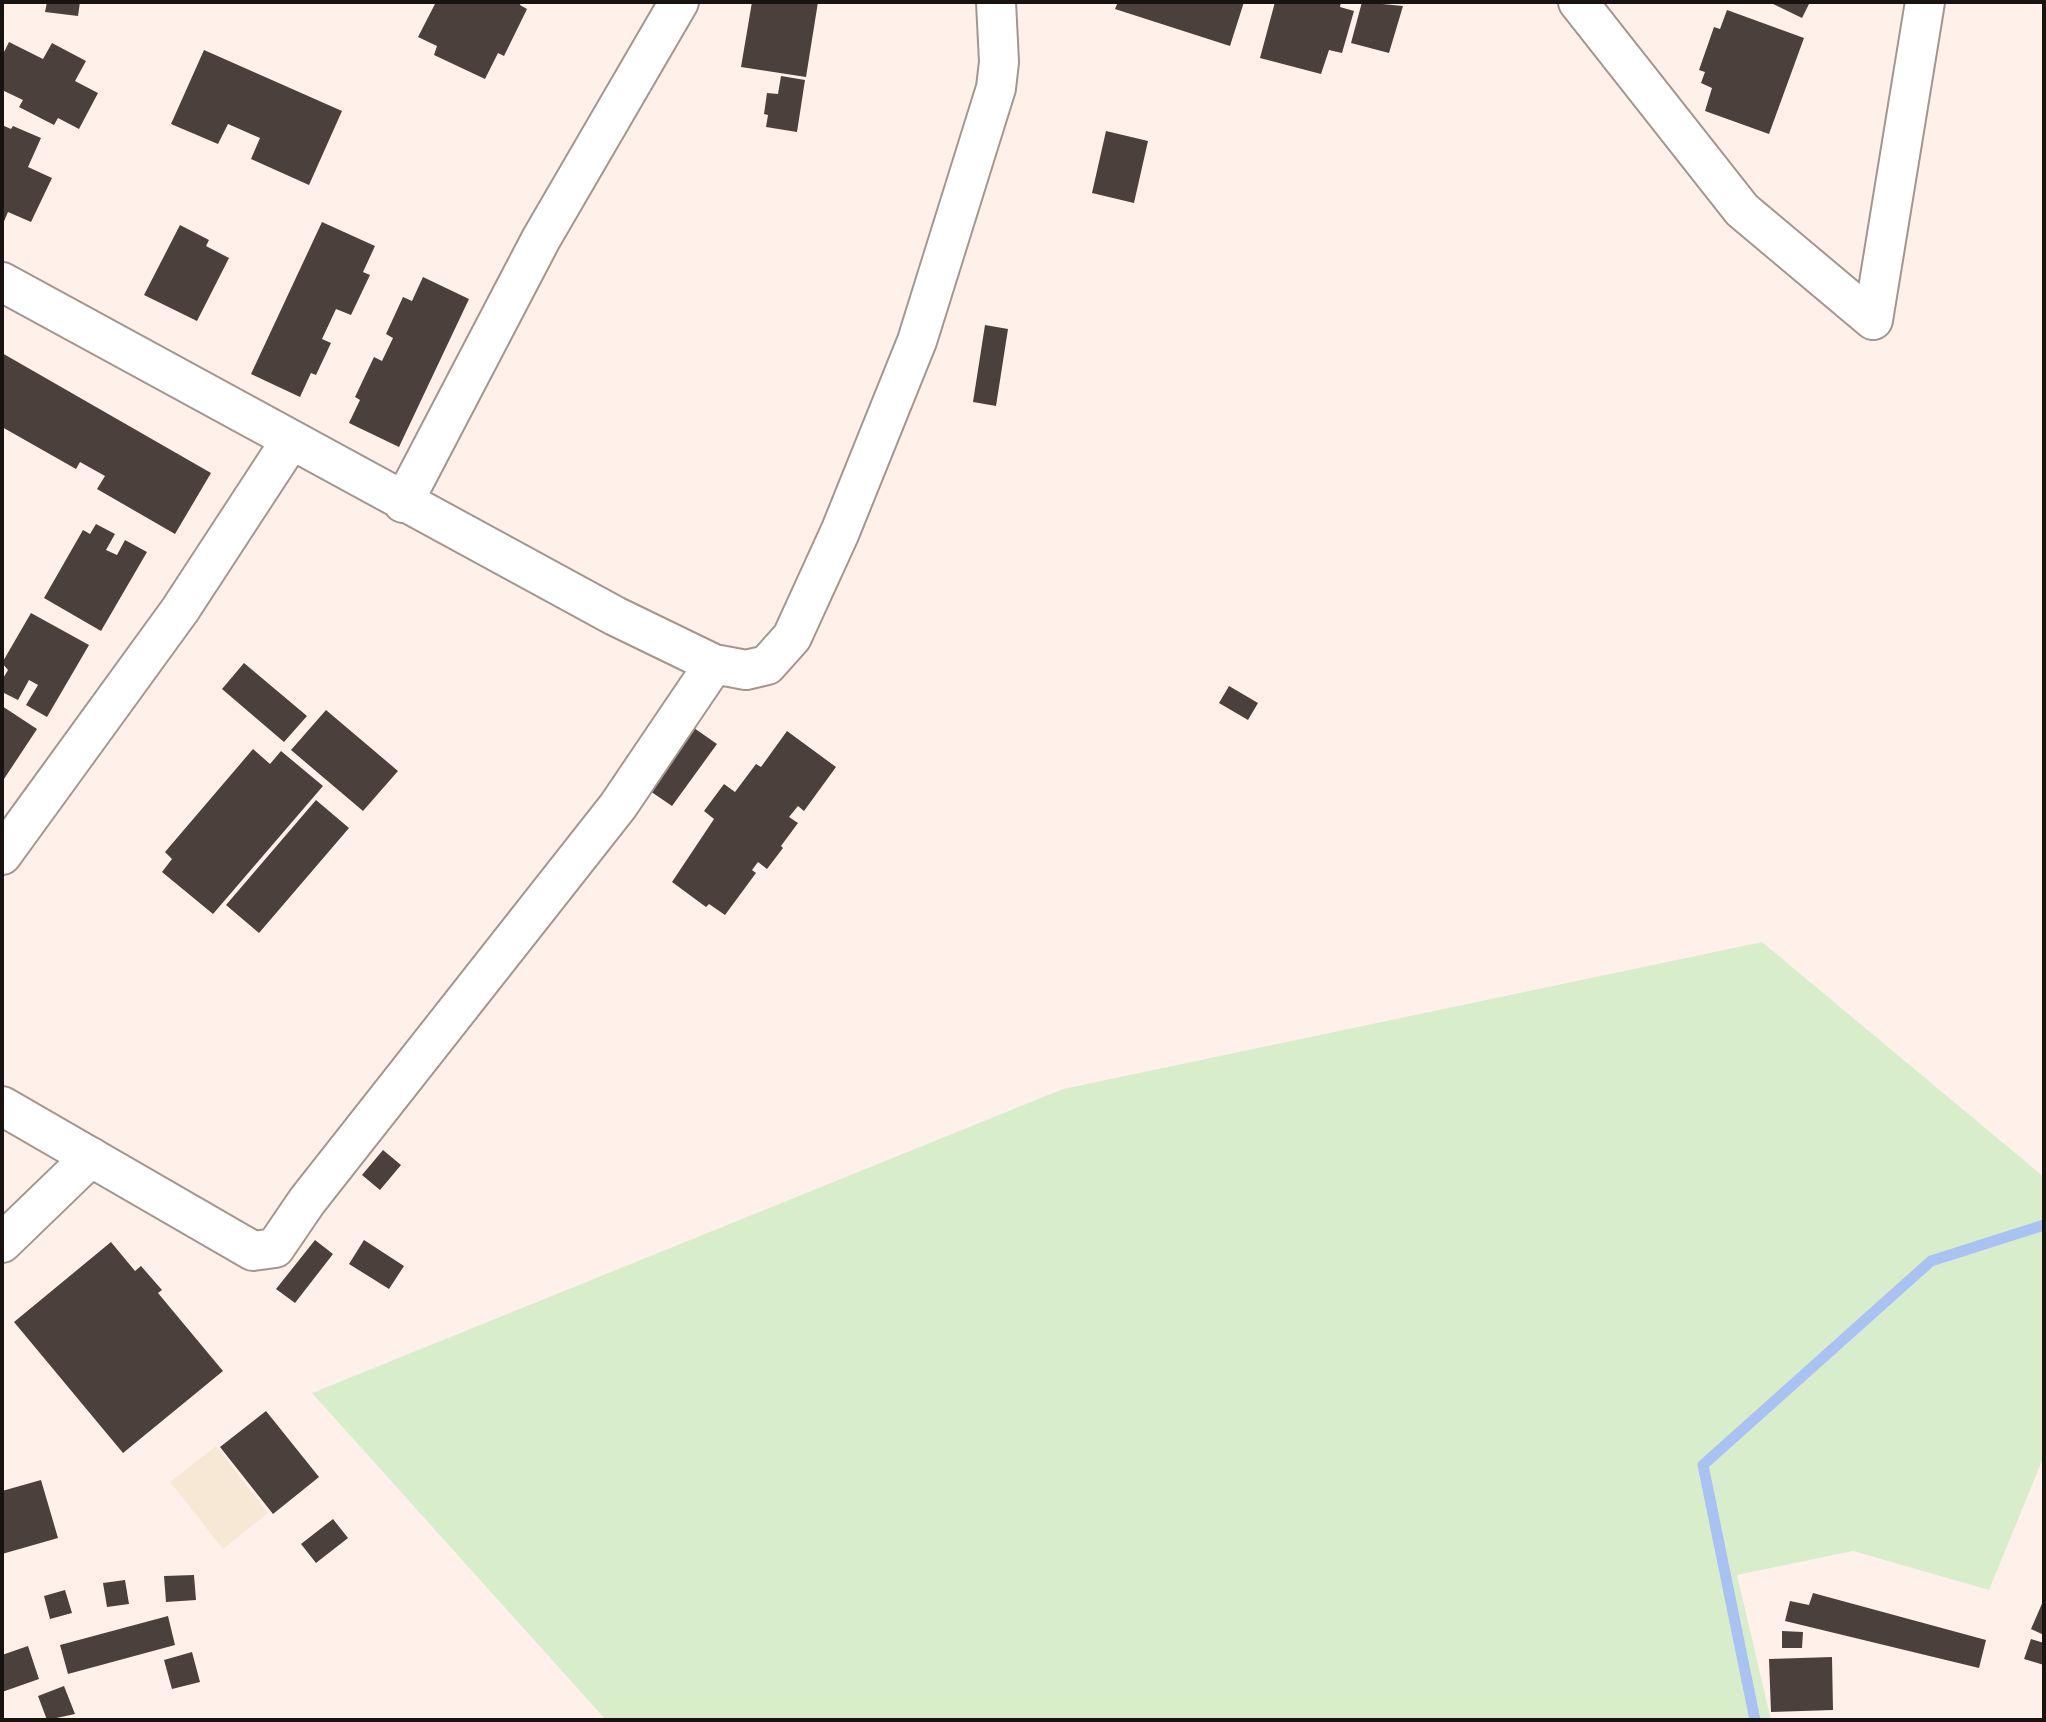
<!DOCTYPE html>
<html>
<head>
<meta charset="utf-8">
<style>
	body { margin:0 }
	#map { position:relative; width:2046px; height:1722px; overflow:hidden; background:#fff1ea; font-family:"Fira Sans",sans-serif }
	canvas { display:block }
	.frame { position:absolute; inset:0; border:4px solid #181311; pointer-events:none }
</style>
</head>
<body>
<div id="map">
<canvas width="2046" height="1722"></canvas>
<div class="frame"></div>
</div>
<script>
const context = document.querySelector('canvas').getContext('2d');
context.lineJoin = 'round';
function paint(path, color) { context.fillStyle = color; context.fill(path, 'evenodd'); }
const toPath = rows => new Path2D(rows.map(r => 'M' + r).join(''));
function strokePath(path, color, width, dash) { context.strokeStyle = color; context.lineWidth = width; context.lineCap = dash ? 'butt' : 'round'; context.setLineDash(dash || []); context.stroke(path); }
paint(toPath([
	[216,1446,268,1513,223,1549,170,1482]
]), '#f6e8d4');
paint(toPath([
	[1762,942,2044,1177,2044,1456,1989,1590,1853,1551,1737,1575,1771,1720,606,1720,312,1393,1063,1089]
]), '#d8eeca');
strokePath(toPath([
	[1755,1720,1703,1465,1931,1261,2044,1225]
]), '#a8c3f3', 11);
paint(toPath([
	[47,2,80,2,78,16,45,12],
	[436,2,521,2,520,5,527,9,504,56,498,53,485,79,434,55,437,46,418,37],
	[752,2,818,2,806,77,741,67],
	[1118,2,1244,2,1230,46,1115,9],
	[1275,2,1341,2,1340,7,1354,11,1342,53,1329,50,1321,74,1260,58],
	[1362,2,1403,6,1389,53,1351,43],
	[1769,2,1810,2,1802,18],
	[1727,10,1804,38,1769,134,1705,111,1712,88,1701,83,1705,72,1699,70,1714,27,1720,29],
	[9,42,43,59,52,43,86,61,75,81,98,93,79,129,58,118,54,125,19,107,23,100,2,90,2,56],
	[204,50,342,111,309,185,251,159,260,138,228,124,218,144,171,124],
	[781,76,805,80,797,132,766,127,768,115,764,114,767,93,778,94],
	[2,125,11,129,13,126,41,138,28,167,52,178,31,222,8,212,2,226],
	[1106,131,1148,141,1134,203,1092,193],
	[322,222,375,246,363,272,370,275,351,315,336,309,322,339,331,343,316,375,311,373,300,397,251,374],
	[180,225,209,240,206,246,229,258,197,321,144,295],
	[423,277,469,299,399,447,349,423,360,400,355,397,374,357,382,361,393,338,386,334,403,297,412,301],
	[985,325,1008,329,996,406,973,402],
	[2,353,211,473,175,534,97,489,105,476,80,462,76,469,2,427],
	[96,524,115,534,106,550,117,555,125,540,147,552,101,631,44,598,83,530,90,534],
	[31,613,89,645,47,717,26,705,38,685,29,680,18,700,2,692,2,680,8,670,2,663],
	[244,663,307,716,284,742,222,689],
	[1229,686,1258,703,1248,720,1219,703],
	[2,706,37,729,2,782],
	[326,710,398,771,363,811,291,750],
	[694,728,717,744,672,806,650,791],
	[787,731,836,767,804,811,798,806,789,817,798,823,781,846,783,848,767,869,758,862,752,870,756,873,725,915,709,904,706,907,672,882,714,819,704,811,724,784,735,792,756,764,761,767],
	[253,749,270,764,281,751,323,786,213,914,162,872,172,859,165,852],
	[316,800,349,828,259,933,226,905],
	[383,1150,401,1165,380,1190,362,1175],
	[315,1240,333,1254,295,1303,276,1289],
	[364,1240,404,1266,389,1289,349,1264],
	[111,1242,135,1271,141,1266,162,1290,158,1293,223,1371,123,1453,14,1322],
	[266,1411,319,1477,273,1514,220,1447],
	[41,1480,58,1538,2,1554,2,1491],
	[333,1519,348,1538,316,1563,301,1544],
	[194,1575,196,1600,166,1602,164,1576],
	[125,1580,129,1604,107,1607,103,1583],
	[65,1590,72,1613,50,1619,44,1596],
	[1813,1593,1986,1640,1979,1668,1785,1621,1790,1601,1809,1605],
	[2044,1599,2044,1635,2031,1629],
	[168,1616,175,1645,68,1674,60,1645],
	[1782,1631,1803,1632,1802,1648,1782,1648],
	[2031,1639,2044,1643,2044,1665,2024,1659],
	[28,1646,39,1679,2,1692,2,1655],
	[192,1652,200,1682,172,1689,164,1660],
	[1832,1657,1833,1710,1771,1712,1769,1659],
	[64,1686,75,1714,47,1720,38,1696]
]), '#4b403b');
const minor = toPath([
	[1578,2,1742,210,1873,320],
	[2,282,615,616,714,664,746,670,767,665,792,637,840,532,917,341,996,88,999,62,996,2],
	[1873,320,1925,2],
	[403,503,541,239,679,2],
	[2,855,180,610,291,440],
	[2,1106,253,1251,275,1248,307,1201,618,806,714,664],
	[2,1243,91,1157]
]);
strokePath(minor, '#a2968f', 42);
strokePath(minor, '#fff', 38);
</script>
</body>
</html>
